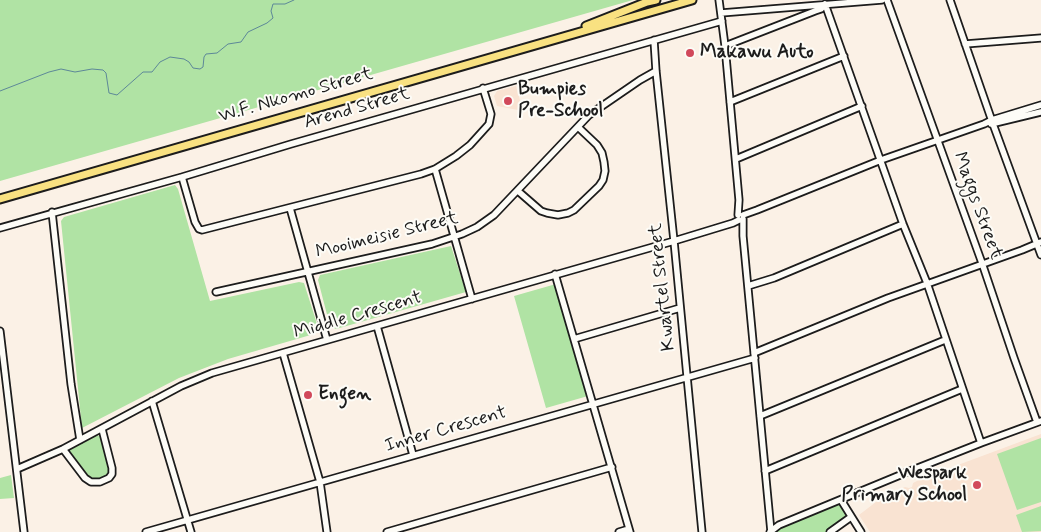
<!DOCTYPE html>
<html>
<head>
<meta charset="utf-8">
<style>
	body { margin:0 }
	canvas { display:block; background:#fbf1e6 }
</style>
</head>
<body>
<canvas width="1041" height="532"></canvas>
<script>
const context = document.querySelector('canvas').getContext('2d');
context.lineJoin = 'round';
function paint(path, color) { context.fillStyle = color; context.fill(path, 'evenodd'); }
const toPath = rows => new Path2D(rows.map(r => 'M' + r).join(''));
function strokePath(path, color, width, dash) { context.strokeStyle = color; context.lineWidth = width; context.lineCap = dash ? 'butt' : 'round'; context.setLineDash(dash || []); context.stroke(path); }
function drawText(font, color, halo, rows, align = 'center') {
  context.font = font + ' Mynerve,sans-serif'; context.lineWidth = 4; context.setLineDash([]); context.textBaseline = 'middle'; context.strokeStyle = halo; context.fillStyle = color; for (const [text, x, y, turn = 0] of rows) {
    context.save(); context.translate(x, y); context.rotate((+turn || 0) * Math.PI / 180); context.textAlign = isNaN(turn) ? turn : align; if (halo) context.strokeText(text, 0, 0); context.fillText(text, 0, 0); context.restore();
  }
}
paint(toPath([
	[516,86,523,111,497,106,494,96,497,91],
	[1041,434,1041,532,870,532,859,515,885,495,905,487,909,488,912,487,913,483,923,478]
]), '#f9e3d2');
paint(toPath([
	[0,0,633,0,0,181],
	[175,185,178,189,210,301,299,282,304,283,318,327,315,329,314,334,228,359,179,378,82,428,61,221,64,217],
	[451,246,466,292,336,329,330,326,318,280,320,275],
	[556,284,588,396,546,408,514,296],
	[95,435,100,436,102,439,109,472,108,475,105,477,95,480,89,480,69,455,69,451,72,447],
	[1041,438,1041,502,1017,510,997,454],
	[11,475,14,498,0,499,0,478],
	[839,505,844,507,846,514,844,520,828,532,775,532,776,530,833,506],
	[1041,506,1041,531,1022,532,1016,515]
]), '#b0e3a4');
strokePath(toPath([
	[0,91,49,72,61,69,75,72,92,69,103,70,106,73,109,93,117,95,143,72,152,72,160,62,170,57,184,59,189,62,193,68,200,69,203,67,204,57,206,54,217,53,228,44,241,42,248,32,267,23,273,18,271,11,273,4,285,4,294,0]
]), '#5d8898', 1);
const minor = toPath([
	[719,0,725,46,739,200,738,215],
	[887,0,982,263,1014,358,1037,422],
	[950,0,993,124,1041,255],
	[721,13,882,0],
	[654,40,656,71,674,241,702,532],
	[965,44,1041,38],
	[725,46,815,11,821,9,825,4,903,224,927,283,981,443],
	[730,102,844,56],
	[991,124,1041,112],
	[736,159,862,106],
	[435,169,472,299],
	[182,177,195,222,199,229,202,230,421,174,435,169,456,156,470,145,489,124,491,114,483,88],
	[518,191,541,211,547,213,558,215,568,213,574,210,599,186,603,180,605,171,604,162,602,153,597,145,578,127],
	[290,208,327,340],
	[52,212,71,384,80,440],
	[743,215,757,210,881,160,984,124,992,120,1041,105],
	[743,219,743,236,771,532],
	[0,228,182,177,291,144,722,21],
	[555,274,630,532],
	[748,286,774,278,903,224],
	[216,292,432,244,462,234,477,227,494,215,589,115,640,80,656,71],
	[377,326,413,455],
	[0,331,24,532],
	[574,339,680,308],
	[283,353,320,482,327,532],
	[754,353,888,298,1022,250,1041,242],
	[152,401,191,532],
	[760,416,945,340],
	[63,449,85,478,91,482,100,482,109,478,112,474,112,468,102,429],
	[17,469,63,449,181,386,212,373,674,241,733,223,739,220],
	[765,471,962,389],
	[841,500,861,532],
	[146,532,755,358],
	[387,532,612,467],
	[619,532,629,529],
	[770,532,779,525,905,473,981,443,1041,421],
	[830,532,851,517]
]);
const major = toPath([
	[586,26,647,2,656,0],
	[0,199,692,0]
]);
strokePath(minor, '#1c1c1c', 9);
strokePath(major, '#1c1c1c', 11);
strokePath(minor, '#fdfcf7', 5.5);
strokePath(major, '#f9e181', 7);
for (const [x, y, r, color] of [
	[690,53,5,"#d1495b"],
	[508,101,5,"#d1495b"],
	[308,395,5,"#d1495b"],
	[977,485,5,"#d1495b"]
]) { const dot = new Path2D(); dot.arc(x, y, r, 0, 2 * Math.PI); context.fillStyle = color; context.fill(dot); strokePath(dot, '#fdfcf7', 2); }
drawText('bold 19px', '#1c1c1c', '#fdfcf7', [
	["Makawu Auto",700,53],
	["Bumpies",518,90],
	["Pre-School",518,112],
	["Engen",318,395],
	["Wespark",967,474,"right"],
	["Primary School",967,496,"right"]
], 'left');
drawText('19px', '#1c1c1c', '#fdfcf7', [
	["W.F. Nkomo Street",296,96,-16],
	["Arend Street",357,109,-16],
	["Maggs Street",977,206,70],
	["Mooimeisie Street",387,236,-14],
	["Kwartel Street",663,287,-96],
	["Middle Crescent",358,316,-16],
	["Inner Crescent",446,430,-16]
]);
</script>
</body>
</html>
